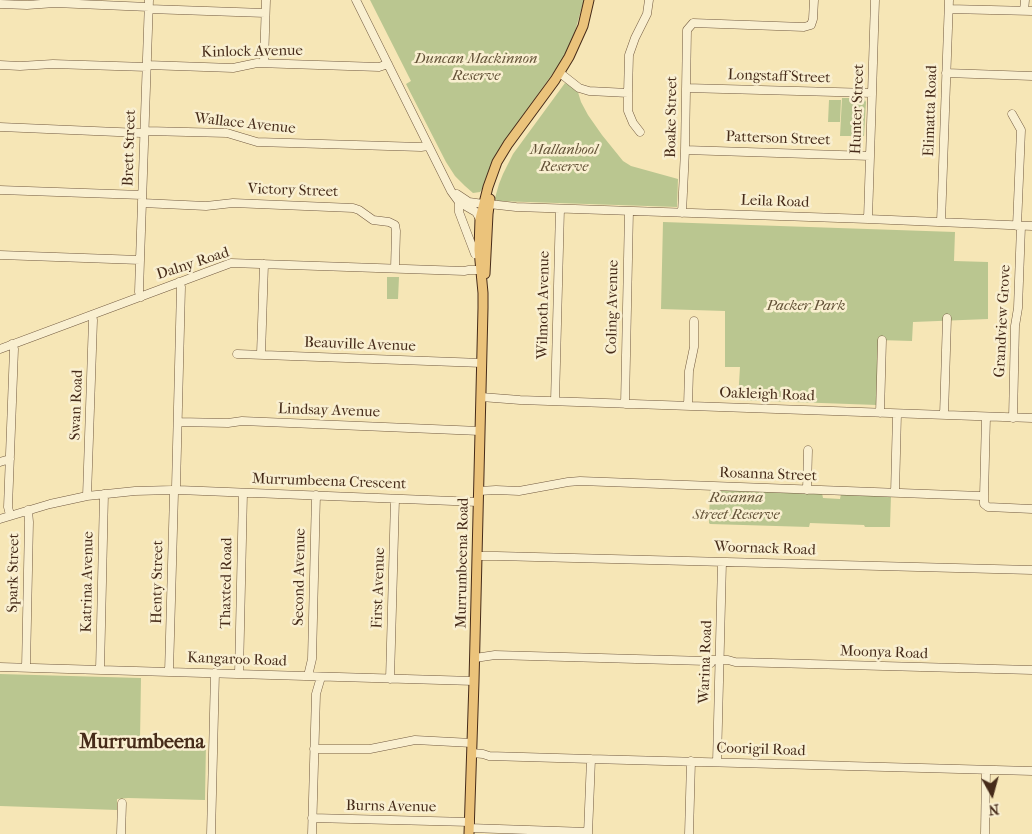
<!DOCTYPE html>
<html>
<head>
<meta charset="utf-8">
<style>
	body { margin:0 }
	#map { position:relative; width:1032px; height:834px; overflow:hidden; background:#f6e6b6; font-family:"IM FELL French Canon",serif }
	canvas { display:block }
	.north { position:absolute; left:967px; top:769px; width:50px; height:50px; -webkit-text-stroke:4px #f9efd0; paint-order:stroke; rotate:173deg; font-size:14px; font-weight:700; line-height:20px; text-align:center; color:#462b19 }
	.north::after { content:''; display:block; margin:auto; width:18px; height:22px; background:#462b19; clip-path:polygon(50% 0,100% 100%,50% 72%,0 100%) }
</style>
</head>
<body>
<div id="map">
<canvas width="1032" height="834"></canvas>
<div class="north">N</div>
</div>
<script>
const context = document.querySelector('canvas').getContext('2d');
context.lineJoin = 'round';
function paint(path, color) { context.fillStyle = color; context.fill(path, 'evenodd'); }
const toPath = rows => new Path2D(rows.map(r => 'M' + r).join(''));
function strokePath(path, color, width, dash) { context.strokeStyle = color; context.lineWidth = width; context.lineCap = dash ? 'butt' : 'round'; context.setLineDash(dash || []); context.stroke(path); }
function drawText(font, color, halo, rows, align = 'center') {
  context.font = font + ' "IM FELL French Canon",serif'; context.lineWidth = 5; context.setLineDash([]); context.textBaseline = 'middle'; context.strokeStyle = halo; context.fillStyle = color; for (const [text, x, y, turn = 0] of rows) {
    context.save(); context.translate(x, y); context.rotate((+turn || 0) * Math.PI / 180); context.textAlign = isNaN(turn) ? turn : align; if (halo) context.strokeText(text, 0, 0); context.fillText(text, 0, 0); context.restore();
  }
}
paint(toPath([
	[370,0,584,0,575,31,563,59,501,146,491,164,483,188,480,192,473,193,465,186,455,176,446,162,406,84,411,81],
	[565,83,577,89,581,102,588,115,602,135,623,161,631,166,678,179,677,207,497,201,495,198,499,184,503,174,513,154],
	[842,98,864,98,866,102,864,136,840,136],
	[829,100,841,100,840,122,828,122],
	[663,222,955,232,954,261,988,262,988,319,913,322,912,341,879,340,877,405,738,400,740,367,725,367,725,311,661,309],
	[387,277,399,277,398,299,387,299],
	[710,488,822,493,823,498,840,499,841,494,891,495,890,527,865,527,864,525,810,523,809,527,710,524,709,523],
	[0,674,141,678,140,740,206,742,205,800,128,798,117,799,117,810,0,806]
]), '#bac690');
const minor = toPath([
	[356,0,451,191,459,202,476,212,480,219],
	[0,4,27,5,55,3,149,7],
	[149,9,265,13],
	[949,9,1032,11],
	[1024,11,1025,0],
	[264,63,266,0],
	[0,65,20,66,53,64,147,67],
	[147,65,233,68,257,63,379,67,388,64],
	[560,73,579,88,589,91,628,93],
	[946,73,1032,76],
	[686,88,872,93],
	[1012,114,1021,130,1017,226],
	[0,127,141,133,147,131,227,133,257,142,421,147,428,146],
	[640,132,633,123,628,111,628,93,629,55,635,38,647,14,649,0],
	[685,150,870,156],
	[0,190,142,195],
	[457,194,469,202,483,204],
	[459,202,459,212,475,254],
	[142,203,206,206,233,203,353,208,359,210,373,220,389,222,395,225,396,231,395,268],
	[489,204,516,207,868,219,1032,226],
	[682,213,685,150,687,30,693,23,804,27,811,25,813,19,814,0],
	[868,219,875,0],
	[941,222,949,0],
	[0,255,140,260],
	[141,297,139,292,140,260,149,0],
	[0,349,231,263,464,271,469,270,485,270],
	[237,354,482,363],
	[261,354,264,264],
	[481,397,520,400,1032,418],
	[555,401,560,209],
	[625,404,629,211],
	[688,406,689,371,694,347,694,321],
	[880,413,882,340],
	[944,415,947,318],
	[1013,418,1015,326,1018,308,1021,226],
	[178,422,228,423,242,421,480,431],
	[0,462,10,459],
	[176,487,181,287,179,282],
	[178,490,478,502],
	[807,490,808,450],
	[479,491,496,490,519,491,568,482,580,481,981,496,984,496,984,504,988,507,1032,509],
	[895,493,897,414],
	[87,496,93,320,92,315],
	[984,496,986,417],
	[10,515,8,507,14,349,12,344],
	[0,519,50,504,87,496,135,491,172,490],
	[477,556,497,556,1032,570],
	[475,658,495,655,706,661,711,663],
	[706,661,711,660,728,660,735,662,1032,670],
	[0,667,474,681],
	[26,667,29,522,28,510],
	[100,670,104,494],
	[169,672,174,493],
	[239,674,243,493],
	[308,676,312,659,316,495],
	[390,679,395,499],
	[314,749,370,749,415,740,472,743],
	[472,753,483,754,489,756,591,759,1032,771],
	[717,762,722,562],
	[312,818,470,822],
	[469,828,588,832],
	[121,834,122,803],
	[211,834,215,673],
	[312,834,316,694,321,677],
	[588,834,591,759],
	[689,834,691,761],
	[985,834,986,770]
]);
const major = toPath([
	[485,274,488,214,490,199],
	[469,834,474,681,483,308,483,293,479,250,480,219,488,187,497,162,508,144,555,80,569,57,583,26,589,0]
]);
strokePath(minor, '#725a40', 9);
strokePath(major, '#462b19', 11);
strokePath(minor, '#f9efd0', 8);
strokePath(major, '#ebc37b', 9);
drawText('15px', '#462b19', '#f9efd0', [
	["Kinlock Avenue",252,52,-1],
	["Longstaff Street",779,77,2],
	["Hunter Street",858,109,-88],
	["Elimatta Road",931,111,-88],
	["Boake Street",672,117,-89],
	["Wallace Avenue",245,124,6],
	["Patterson Street",778,139,2],
	["Brett Street",130,148,-88],
	["Victory Street",293,191,2],
	["Leila Road",775,202,2],
	["Dalny Road",193,264,-18],
	["Wilmoth Avenue",544,305,-89],
	["Coling Avenue",613,307,-89],
	["Grandview Grove",1003,321,-87],
	["Beauville Avenue",360,345,2],
	["Oakleigh Road",767,395,2],
	["Swan Road",77,405,-88],
	["Lindsay Avenue",329,411,2],
	["Rosanna Street",768,475,2],
	["Murrumbeena Crescent",329,482,2],
	["Woornack Road",765,549,2],
	["Murrumbeena Road",463,563,-89],
	["Spark Street",14,573,-89],
	["Second Avenue",300,577,-89],
	["Katrina Avenue",88,582,-89],
	["Henty Street",158,582,-89],
	["Thaxted Road",227,583,-89],
	["First Avenue",379,588,-88],
	["Moonya Road",884,653,2],
	["Kangaroo Road",237,660,2],
	["Warina Road",706,662,-88],
	["Coorigil Road",761,750,2],
	["Burns Avenue",391,807,1]
]);
drawText('italic 15px', '#635237', '#f9efd0', [
	["Duncan Mackinnon",476,59],
	["Reserve",476,76],
	["Mallanbool",564,150],
	["Reserve",564,167],
	["Packer Park",806,306],
	["Rosanna",736,498],
	["Street Reserve",736,515]
]);
drawText('bold 20px', '#462b19', '#f9efd0', [
	["Murrumbeena",142,743]
]);
</script>
</body>
</html>
